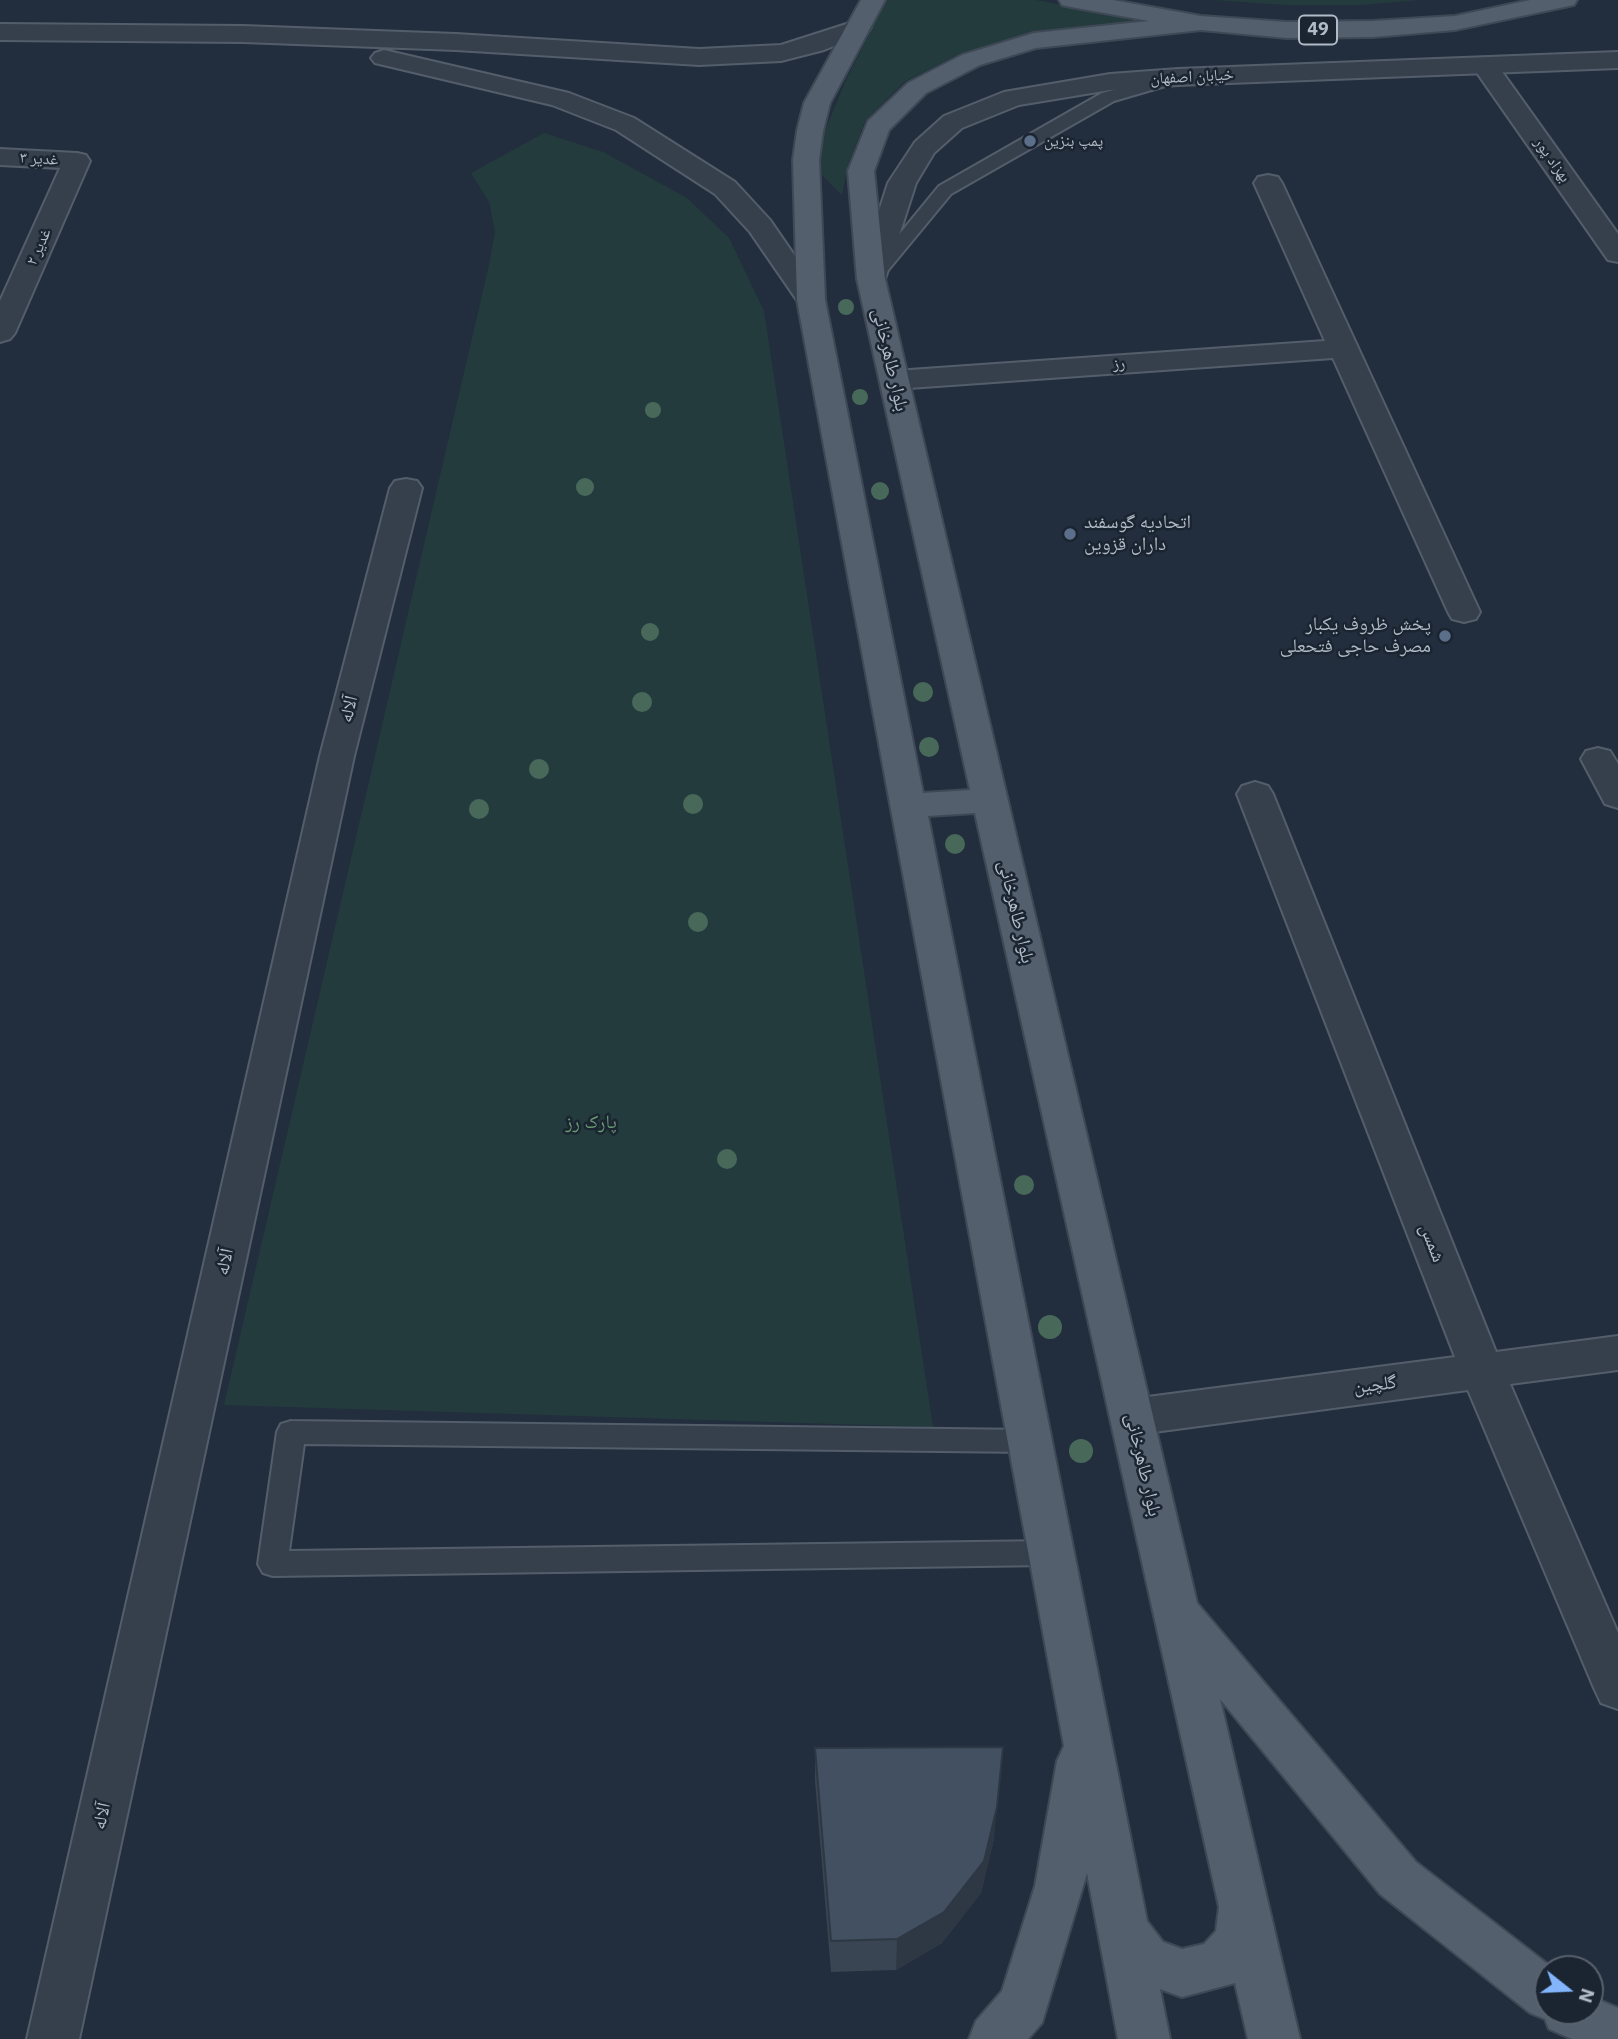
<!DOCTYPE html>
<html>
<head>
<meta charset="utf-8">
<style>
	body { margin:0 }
	#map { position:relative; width:1618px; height:2039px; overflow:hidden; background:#222e3d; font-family:"IBM Plex Sans",sans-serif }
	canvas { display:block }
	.north { position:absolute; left:1534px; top:1955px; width:70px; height:70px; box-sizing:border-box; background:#1b2531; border:2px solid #57616d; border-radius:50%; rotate:108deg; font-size:19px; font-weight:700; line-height:28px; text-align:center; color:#b1bbc8 }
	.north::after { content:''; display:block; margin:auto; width:24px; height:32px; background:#82b5fc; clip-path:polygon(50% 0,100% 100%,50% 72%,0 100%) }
</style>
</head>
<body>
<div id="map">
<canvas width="1618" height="2039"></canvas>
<div class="north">N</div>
</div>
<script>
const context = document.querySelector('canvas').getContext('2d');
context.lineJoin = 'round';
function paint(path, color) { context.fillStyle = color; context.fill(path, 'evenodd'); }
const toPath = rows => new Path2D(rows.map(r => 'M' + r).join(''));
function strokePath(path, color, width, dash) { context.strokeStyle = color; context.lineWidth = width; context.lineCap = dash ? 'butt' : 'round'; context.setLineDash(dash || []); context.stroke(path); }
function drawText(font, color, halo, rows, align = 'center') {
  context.font = font + ' "IBM Plex Sans","Noto Naskh Arabic",sans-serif'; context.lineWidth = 5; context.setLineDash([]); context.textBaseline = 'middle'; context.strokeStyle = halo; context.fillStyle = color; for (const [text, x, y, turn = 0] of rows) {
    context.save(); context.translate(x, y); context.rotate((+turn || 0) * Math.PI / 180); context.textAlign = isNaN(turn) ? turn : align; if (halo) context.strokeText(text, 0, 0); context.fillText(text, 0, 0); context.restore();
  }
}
paint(toPath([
	[880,0,1036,0,1154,23,1015,41,959,54,904,82,865,121,848,165,842,195,811,164,846,80,872,29],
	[1214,0,1420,0,1361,5,1285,5],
	[544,133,603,152,687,198,729,238,764,311,933,1427,224,1405,489,265,495,232,489,202,471,173]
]), '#243b3e');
const service = toPath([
	[1173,74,1181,79,1179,82,1114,101,951,194,880,280,868,280,865,276,939,186,1102,93,1173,74],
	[291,1421,1029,1430,1039,1433,1043,1441,1039,1449,1029,1452,304,1444,289,1551,1050,1541,1060,1544,1065,1553,1060,1562,1050,1565,273,1576,263,1573,258,1564,277,1432,281,1424,291,1421]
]);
const minor = toPath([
	[1486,59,1495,62,1618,234,1618,262,1608,260,1473,67,1477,62,1486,59],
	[0,149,77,153,86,155,90,161,15,333,10,339,0,342,0,301,60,168,0,165,0,149],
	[1268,175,1278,177,1282,183,1480,612,1476,619,1464,622,1452,619,1448,612,1333,358,895,389,884,386,880,380,884,374,895,371,1325,341,1254,183,1258,177,1268,175],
	[406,479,417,481,422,488,354,756,79,2039,27,2039,320,756,390,488,395,481,406,479],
	[1598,748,1610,751,1618,764,1618,808,1605,804,1581,759,1586,751,1598,748],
	[1255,782,1268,786,1273,794,1496,1352,1618,1336,1618,1370,1510,1384,1618,1633,1618,1709,1601,1703,1594,1688,1468,1390,1132,1435,1116,1430,1110,1417,1116,1404,1132,1399,1455,1357,1237,794,1242,786,1255,782]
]);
const tertiary = toPath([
	[859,20,868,22,871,27,868,32,824,50,781,61,699,65,456,50,243,42,0,40,0,24,243,26,456,34,699,49,781,45,859,20],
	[384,50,569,93,634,118,735,182,770,220,825,300,821,306,811,309,801,306,750,232,715,194,616,130,552,105,375,63,371,58,375,53,384,50],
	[1618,52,1618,68,1178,85,1110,90,1019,105,962,128,934,153,916,183,885,279,881,285,871,288,861,285,857,279,888,183,915,142,944,116,1004,92,1110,74,1178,69,1618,52]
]);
const primary = toPath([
	[861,0,885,0,830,103,823,131,819,160,825,300,923,793,970,790,857,279,848,171,868,121,908,83,962,55,1034,33,1149,21,1071,7,1062,5,1059,0,1113,0,1201,16,1287,22,1373,21,1455,16,1530,0,1577,0,1574,5,1455,30,1373,37,1287,38,1201,30,1036,48,980,65,926,93,889,130,874,171,885,279,1197,1603,1416,1862,1554,1969,1548,1969,1548,2011,1590,2011,1590,1996,1618,2008,1618,2039,1572,2039,1549,2029,1545,2019,1530,2013,1380,1894,1220,1699,1300,2039,1248,2039,1235,1983,1182,1997,1160,1989,1170,2039,1118,2039,1087,1873,1042,2023,1028,2039,969,2039,976,2021,1002,1991,1035,1886,1057,1761,1064,1746,797,300,793,160,797,131,804,103,861,0],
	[975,813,1219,1907,1216,1931,1204,1944,1182,1949,1163,1942,1147,1921,928,816,975,813]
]);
strokePath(service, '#545e6b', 4);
strokePath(minor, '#545e6b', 4);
strokePath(tertiary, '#545e6b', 4);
strokePath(primary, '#3f4956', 4);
paint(service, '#36404d');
paint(minor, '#36404d');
paint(tertiary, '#36404d');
paint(primary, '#535f6d');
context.fillStyle = '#48695a';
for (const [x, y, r] of [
	[846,307,8],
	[860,397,8],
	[653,410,8],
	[585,487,9],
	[880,491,9],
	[650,632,9],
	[923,692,10],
	[642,702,10],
	[929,747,10],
	[539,769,10],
	[693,804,10],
	[479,809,10],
	[955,844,10],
	[698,922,10],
	[727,1159,10],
	[1024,1185,10],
	[1050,1327,12],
	[1081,1451,12]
]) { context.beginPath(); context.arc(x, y, r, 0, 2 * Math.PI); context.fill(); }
paint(toPath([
	[815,1748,994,1839,981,1893,942,1943,896,1970,831,1972,815,1781]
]), '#394553');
paint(toPath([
	[997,1807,994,1839,981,1893,942,1943,896,1970,897,1939]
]), '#2e3844');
const building = toPath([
	[1003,1747,997,1807,984,1861,944,1912,897,1939,831,1941,815,1748,1003,1747]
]);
paint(building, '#425061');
strokePath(building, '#2e3844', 2);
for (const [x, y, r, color] of [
	[1030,141,7,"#5c6f8a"],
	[1070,534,7,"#5c6f8a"],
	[1445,636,7,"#5c6f8a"]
]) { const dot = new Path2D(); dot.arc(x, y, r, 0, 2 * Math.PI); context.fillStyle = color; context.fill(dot); strokePath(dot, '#1b2531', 2.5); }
drawText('16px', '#b1bbc8', '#1b2531', [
	["خیابان اصفهان",1192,77,-3],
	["غدیر ۳",39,159,3],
	["بهزاد پور",1552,160,55],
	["غدیر ۲",39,247,-66],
	["رز",1119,364,-4]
]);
drawText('16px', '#b1bbc8', '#1b2531', [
	["پمپ بنزین",1044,141]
], 'left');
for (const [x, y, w] of [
	[1318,30,38]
]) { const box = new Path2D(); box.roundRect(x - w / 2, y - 14.5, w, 29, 5); context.fillStyle = '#1b2531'; context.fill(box); strokePath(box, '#b1bbc8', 2); }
drawText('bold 18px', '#b1bbc8', null, [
	["49",1318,30]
]);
drawText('19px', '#b1bbc8', '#1b2531', [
	["بلوار طاهرخانی",890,360,77],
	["آلاله",349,709,-76],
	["بلوار طاهرخانی",1016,912,77],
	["شمس",1432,1243,69],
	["آلاله",225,1262,-78],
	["گلچین",1375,1385,-7],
	["بلوار طاهرخانی",1143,1465,77],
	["آلاله",102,1816,-77]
]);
drawText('19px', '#b1bbc8', '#1b2531', [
	["اتحادیه گوسفند",1084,523],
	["داران قزوین",1084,545],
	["پخش ظروف یکبار",1431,625,"right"],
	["مصرف حاجی فتحعلی",1431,647,"right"]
], 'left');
drawText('19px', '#679a71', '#1b2531', [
	["پارک رز",591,1123]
]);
</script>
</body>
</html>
